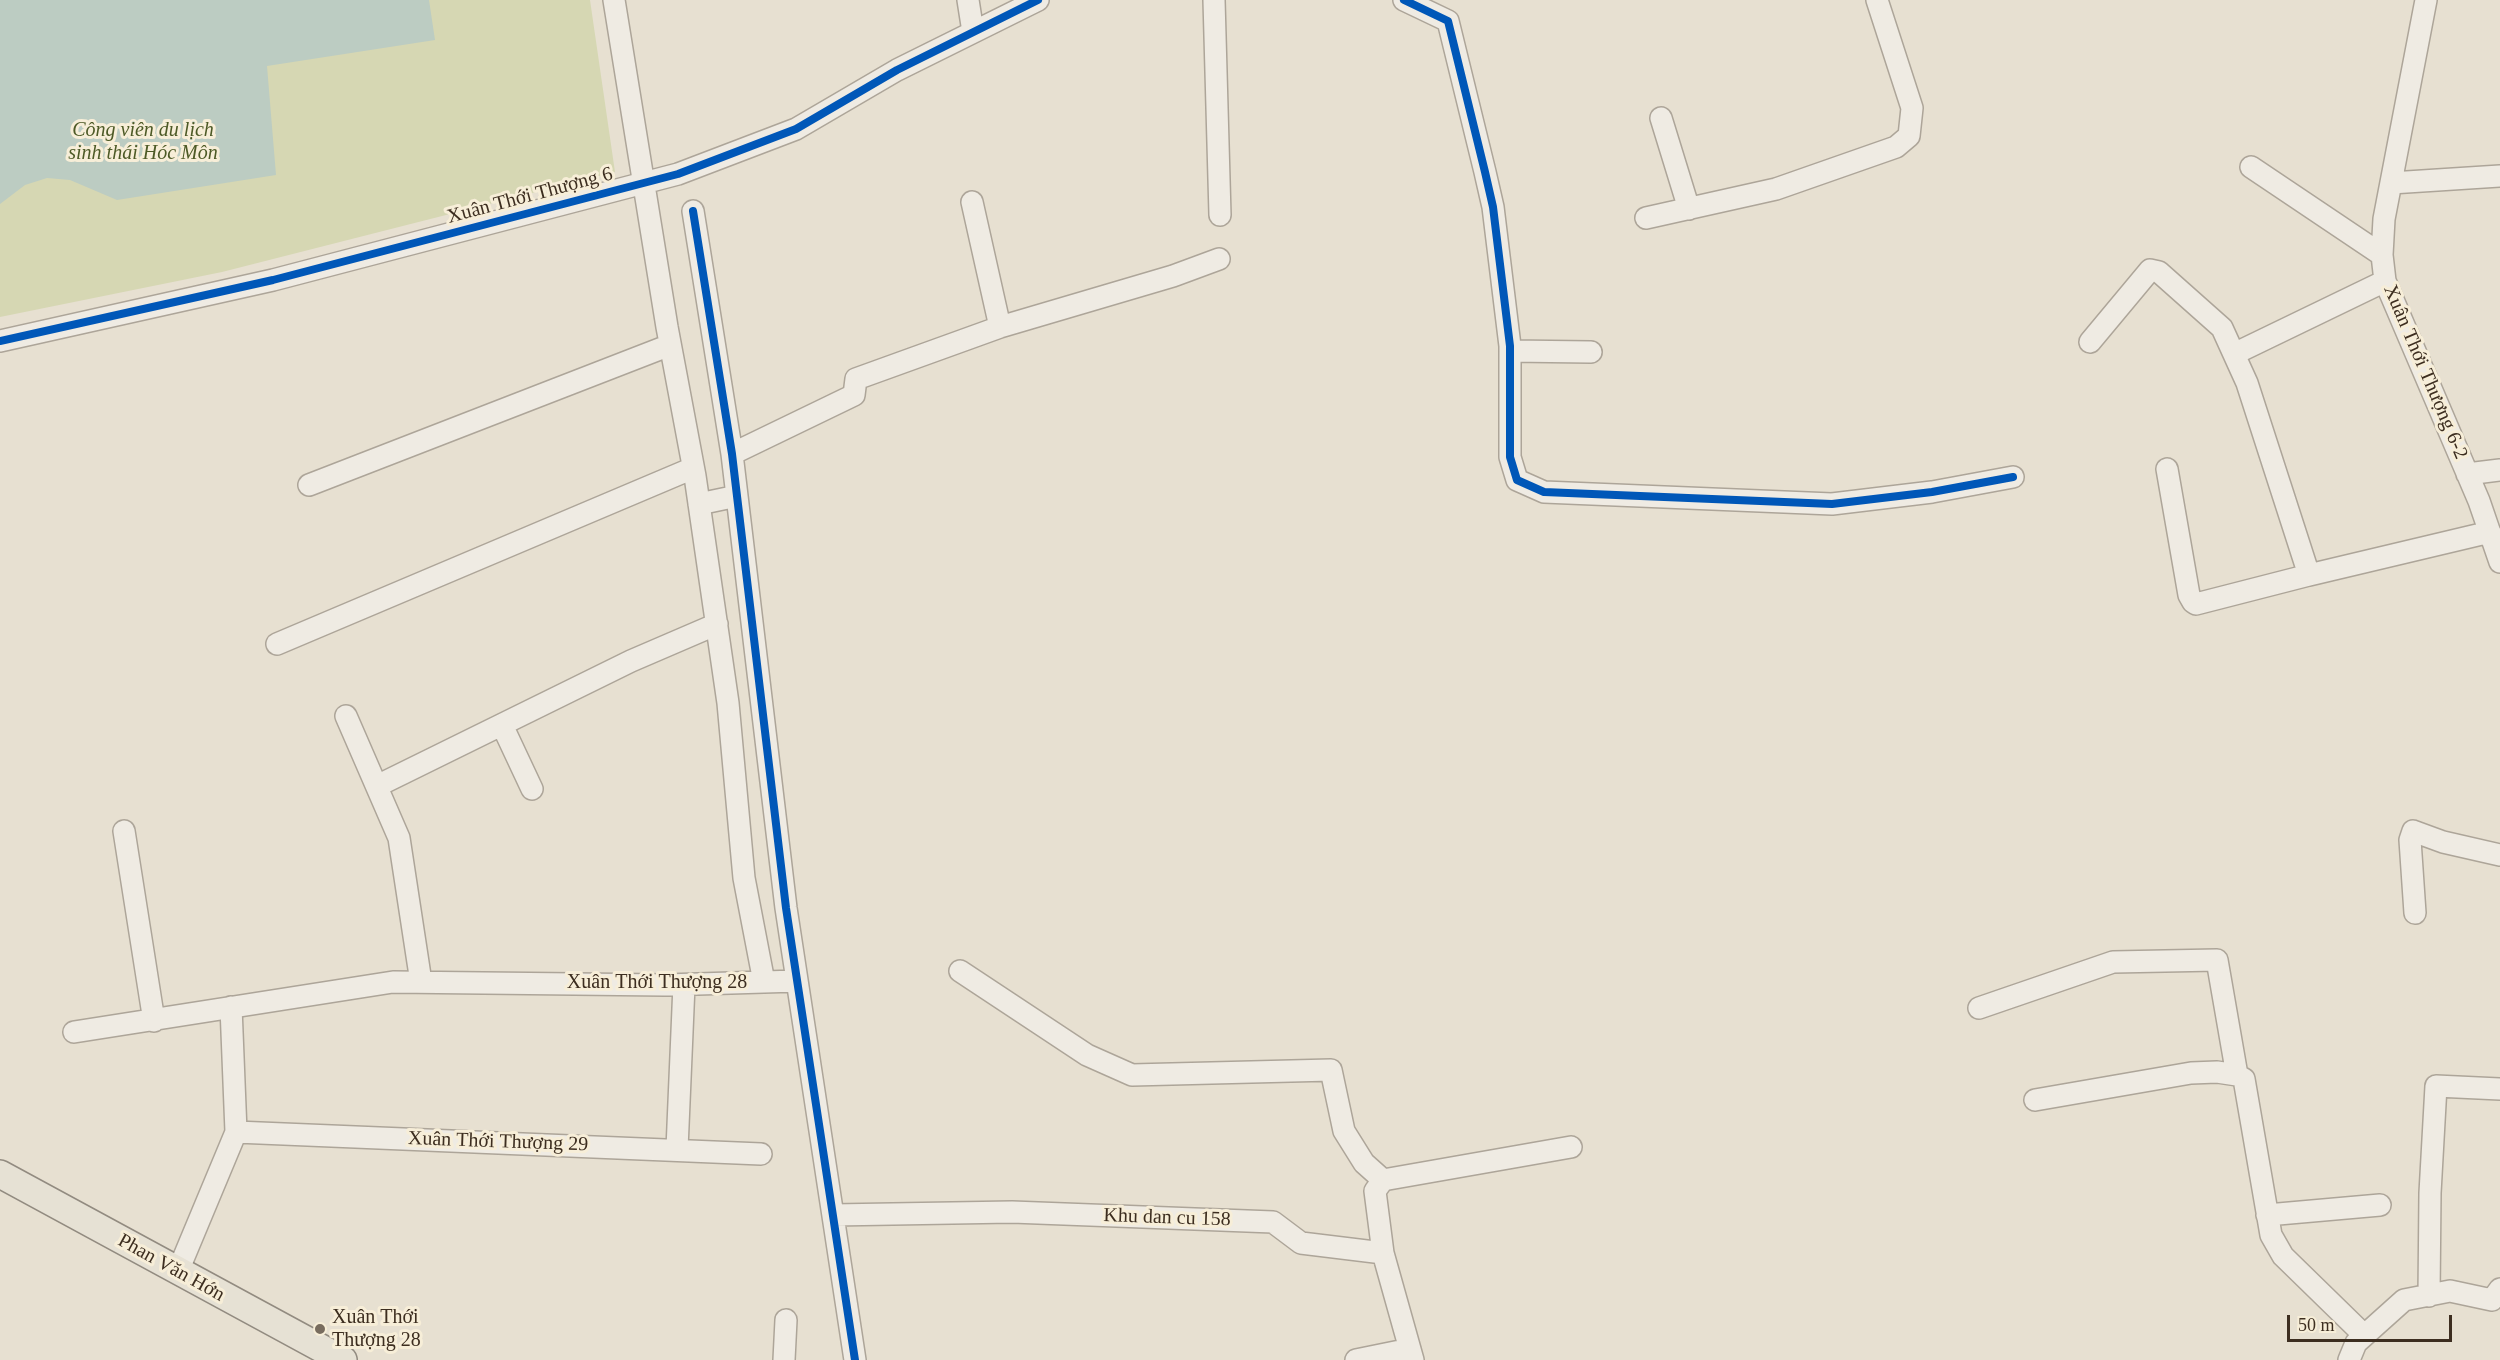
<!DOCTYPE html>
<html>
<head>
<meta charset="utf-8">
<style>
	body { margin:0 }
	#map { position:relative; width:2500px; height:1360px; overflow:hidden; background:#e7e0d1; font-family:Georgia,serif }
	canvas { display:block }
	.scale { position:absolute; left:2287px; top:1315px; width:165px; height:27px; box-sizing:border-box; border:3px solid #3d2e20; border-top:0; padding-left:8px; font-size:18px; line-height:21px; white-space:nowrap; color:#3d2e20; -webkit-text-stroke:4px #f7eed8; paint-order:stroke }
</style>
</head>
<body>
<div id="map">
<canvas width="2500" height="1360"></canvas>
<div class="scale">50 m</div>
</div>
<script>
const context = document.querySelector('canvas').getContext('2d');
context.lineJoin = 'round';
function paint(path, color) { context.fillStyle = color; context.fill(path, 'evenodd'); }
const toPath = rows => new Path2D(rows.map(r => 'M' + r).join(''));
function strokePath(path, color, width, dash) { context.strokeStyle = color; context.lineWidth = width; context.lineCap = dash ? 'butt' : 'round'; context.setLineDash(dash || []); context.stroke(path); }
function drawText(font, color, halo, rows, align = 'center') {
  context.font = font + ' Georgia,serif'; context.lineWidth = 6; context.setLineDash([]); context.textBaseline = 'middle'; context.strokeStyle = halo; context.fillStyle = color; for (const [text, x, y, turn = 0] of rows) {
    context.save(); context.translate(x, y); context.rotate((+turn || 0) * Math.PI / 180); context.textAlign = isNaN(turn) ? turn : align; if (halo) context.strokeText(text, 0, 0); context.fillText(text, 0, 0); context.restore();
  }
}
paint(toPath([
	[0,0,590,0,615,172,222,272,0,317]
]), '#d6d7b3');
paint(toPath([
	[0,0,429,0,435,40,267,66,276,175,117,200,70,180,47,178,25,185,0,204]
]), '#bcccc2');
const minor = toPath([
	[614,0,667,327,695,476,728,703,744,878,764,982],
	[968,0,973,32],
	[1214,0,1220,215],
	[1404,0,1448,21,1485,172,1493,207,1510,346,1510,457,1517,480,1544,492,1832,504,1932,492,2013,477],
	[2426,0,2384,219,2382,255,2385,281,2479,501,2500,562],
	[1661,118,1689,209],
	[2251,167,2382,255],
	[2391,183,2500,176],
	[972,202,1000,327],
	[693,211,732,454,786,908,855,1360],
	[1646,218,1776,189,1896,147,1909,136,1912,108,1877,0],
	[0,341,273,280,678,174,796,129,897,70,1038,0],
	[2090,342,2150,270,2159,272,2222,328,2247,383,2309,575,2490,532],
	[1510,351,1591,352],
	[2234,354,2385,281],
	[732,454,854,395,856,379,1000,327,1173,276,1219,259],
	[2167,469,2189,595,2193,602,2196,604,2309,575],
	[2467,474,2500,470],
	[309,485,670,345],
	[699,504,737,496],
	[277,644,693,468],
	[346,716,399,838,421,982],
	[502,725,532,789],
	[377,786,631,661,717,624],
	[124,831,154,1021],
	[2415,913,2410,840,2413,831,2443,842,2500,855],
	[960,971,1087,1055,1132,1075,1331,1070,1344,1131,1364,1163,1383,1180],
	[1979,1008,2113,962,2217,960,2237,1075],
	[74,1032,393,982,665,985,797,981],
	[2035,1100,2191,1073,2217,1072,2237,1075,2244,1079,2271,1235,2283,1256,2364,1335],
	[236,1132,761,1154],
	[677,1149,684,985],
	[833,1215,1012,1212,1273,1222,1301,1243,1383,1253,1413,1360],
	[2267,1215,2380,1205],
	[1383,1253,1375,1191,1383,1180,1571,1147],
	[178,1271,236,1132,231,1007],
	[2429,1296,2430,1193,2436,1086,2500,1089],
	[784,1360,786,1320],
	[1356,1360,1410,1349],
	[2349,1360,2356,1343,2404,1300,2450,1291,2492,1300,2500,1289]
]);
const major = toPath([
	[0,1174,343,1360]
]);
strokePath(minor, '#ada599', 24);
strokePath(major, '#928b80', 30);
strokePath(minor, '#efebe3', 21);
strokePath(major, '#e6e1d4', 27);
strokePath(toPath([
	[1404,0,1448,21,1485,172,1493,207,1510,346,1510,457,1517,480,1544,492,1832,504,1932,492,2013,477],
	[693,211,732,454,786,908,855,1360],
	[0,341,273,280,678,174,796,129,897,70,1038,0]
]), '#0057b8', 8);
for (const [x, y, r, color] of [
	[320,1329,6,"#786c5e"]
]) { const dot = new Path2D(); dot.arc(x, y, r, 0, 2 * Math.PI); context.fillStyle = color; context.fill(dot); strokePath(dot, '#f7eed8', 2); }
drawText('italic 20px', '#4d5a26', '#f7eed8', [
	["Công viên du lịch",143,131],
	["sinh thái Hóc Môn",143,154]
]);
drawText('20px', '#3d2e20', '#f7eed8', [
	["Xuân Thới Thượng 6",530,196,-15],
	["Xuân Thới Thượng 6-2",2425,372,67],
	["Xuân Thới Thượng 28",657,983],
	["Xuân Thới Thượng 29",498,1142,2],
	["Khu dan cu 158",1167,1218,2],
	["Phan Văn Hớn",171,1268,29]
]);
drawText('20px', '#3d2e20', '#f7eed8', [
	["Xuân Thới",332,1318],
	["Thượng 28",332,1341]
], 'left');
</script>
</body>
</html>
